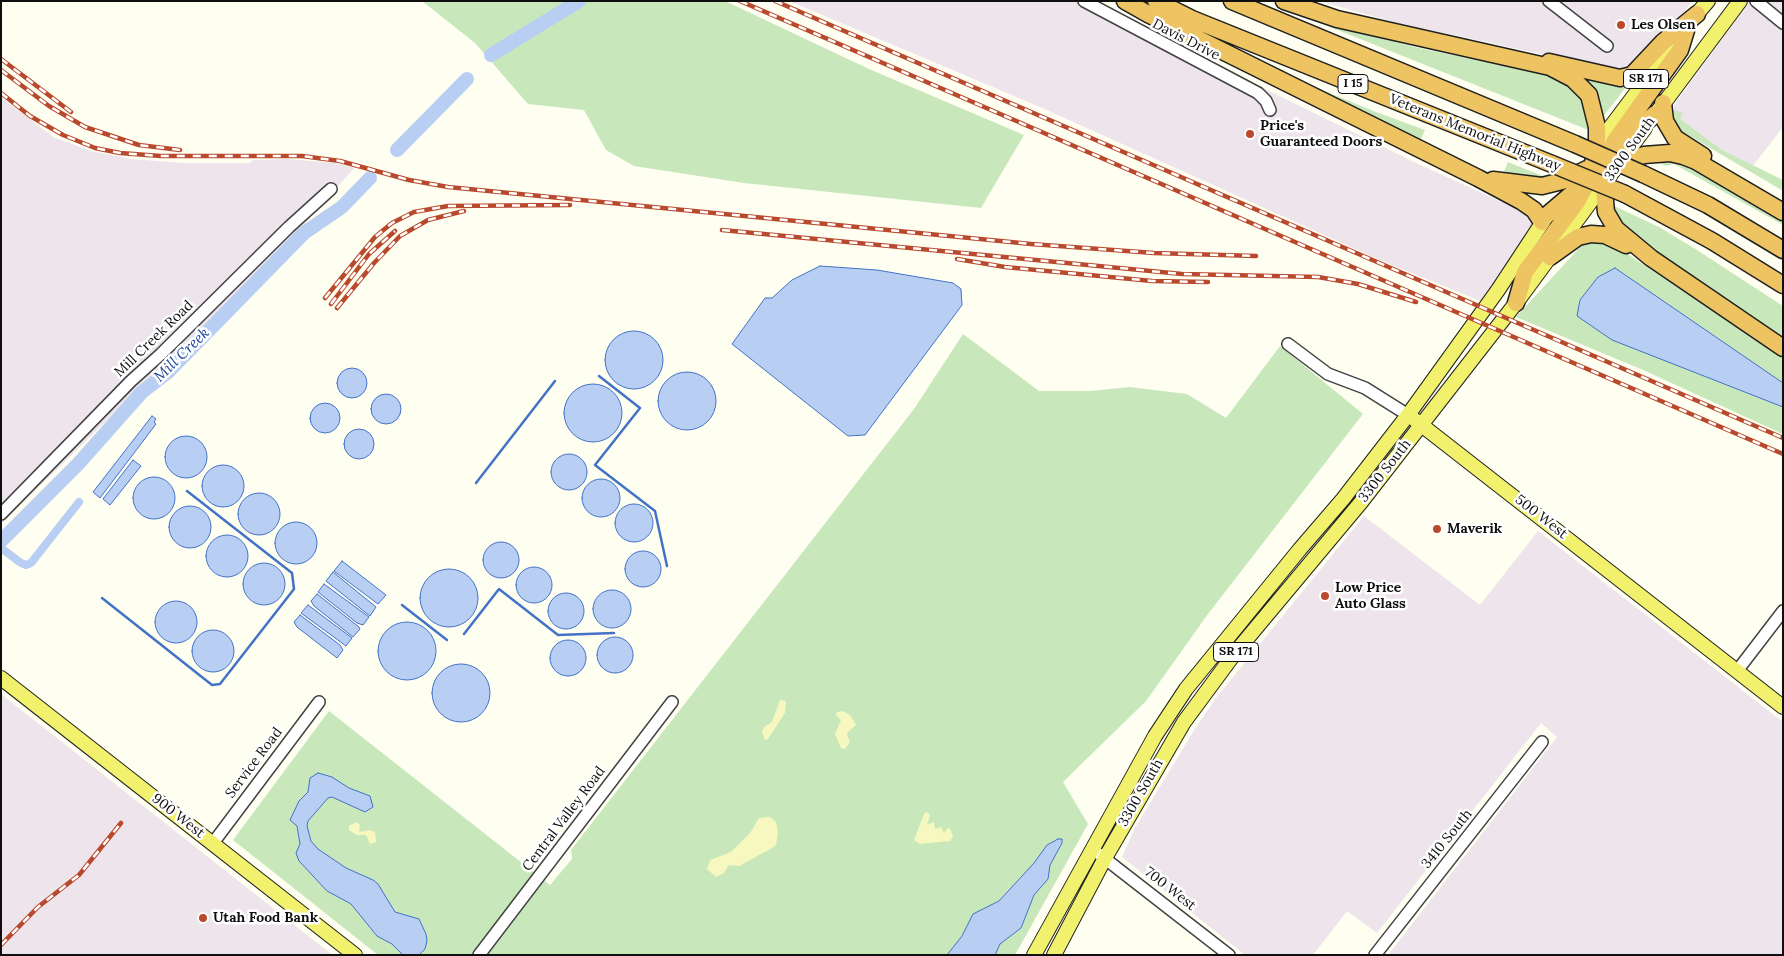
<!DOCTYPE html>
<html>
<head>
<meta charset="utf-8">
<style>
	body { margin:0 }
	#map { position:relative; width:1784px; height:956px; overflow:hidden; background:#fefef1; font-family:Lora,serif }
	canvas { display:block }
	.frame { position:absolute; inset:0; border:2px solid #0f0f0f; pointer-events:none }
</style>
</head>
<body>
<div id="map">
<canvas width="1784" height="956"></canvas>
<div class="frame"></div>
</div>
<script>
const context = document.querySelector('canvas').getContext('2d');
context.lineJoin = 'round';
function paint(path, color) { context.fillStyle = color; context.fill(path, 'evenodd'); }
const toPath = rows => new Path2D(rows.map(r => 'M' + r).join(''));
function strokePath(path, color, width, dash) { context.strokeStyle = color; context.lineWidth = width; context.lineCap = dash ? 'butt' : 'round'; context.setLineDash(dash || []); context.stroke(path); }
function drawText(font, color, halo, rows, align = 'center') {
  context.font = font + ' Lora,serif'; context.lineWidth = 5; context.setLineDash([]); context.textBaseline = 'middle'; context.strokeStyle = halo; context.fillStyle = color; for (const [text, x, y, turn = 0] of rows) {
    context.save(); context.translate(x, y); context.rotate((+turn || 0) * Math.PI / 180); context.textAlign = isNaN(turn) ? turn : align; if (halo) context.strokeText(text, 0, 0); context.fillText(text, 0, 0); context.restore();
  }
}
paint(toPath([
	[789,1,1097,1,1143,29,1414,162,1539,219,1483,302,1382,261,1040,107],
	[1319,1,1693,1,1640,65,1621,71,1397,23],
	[1750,1,1783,1,1783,127,1749,171,1674,122,1674,105],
	[1,97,53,137,91,151,131,159,184,163,250,163,253,160,287,159,335,163,354,168,283,248,1,524],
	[1364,516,1480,605,1538,531,1783,722,1783,955,1388,955,1557,737,1541,723,1377,933,1347,911,1313,955,1245,955,1122,857,1135,828,1196,727,1216,698],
	[1,694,330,953,332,955,1,955]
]), '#ede4ec');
paint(toPath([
	[422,1,725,1,869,69,1024,135,981,208,744,183,634,166,606,150,584,110,528,104,475,43],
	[1331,24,1414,47,1553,76,1563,81,1580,96,1584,104,1591,131,1330,27],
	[1274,70,1376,112,1425,130,1421,139,1402,132],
	[1577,72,1630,82,1602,118],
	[1673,110,1683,113,1680,119,1722,150,1783,180,1783,191,1685,133,1684,137,1673,122],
	[1653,160,1683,162,1783,221,1783,225,1674,164,1666,166],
	[1508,162,1545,177,1532,179,1504,172],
	[1610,204,1659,227,1697,250,1783,306,1783,338,1635,238,1626,231],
	[1596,239,1620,249,1783,358,1783,434,1643,370,1516,317,1582,245,1581,243],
	[963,334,1039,391,1091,391,1129,387,1187,394,1226,418,1280,346,1363,414,1208,614,1146,701,1063,782,1088,824,1015,955,378,955,233,840,329,711,550,885,572,859,571,850,914,409]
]), '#c8e8bc');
paint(toPath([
	[780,700,786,701,785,713,768,739,765,740,762,732,764,727,772,722],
	[842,711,850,715,856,725,848,732,847,735,850,742,845,749,841,748,835,734,841,720,836,715,837,712],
	[927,812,930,815,927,825,934,822,935,829,941,827,944,833,947,829,950,828,953,836,950,841,920,844,914,840,924,814],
	[770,817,776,822,778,833,776,845,772,848,739,866,729,865,724,873,716,877,707,869,710,860,731,852,750,833,759,818],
	[357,822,360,825,359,832,370,830,375,832,376,842,370,844,366,835,357,835,349,830,349,826]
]), '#f6f8c0');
const water = toPath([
	[820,266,877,270,953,283,961,289,962,305,865,435,848,436,732,344,765,298,772,298,792,280,820,266],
	[1615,268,1783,383,1783,407,1612,340,1577,316,1580,300,1598,277,1615,268],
	'605 360a29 29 0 1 1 58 0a29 29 0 1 1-58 0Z',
	'337 383a15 15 0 1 1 30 0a15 15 0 1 1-30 0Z',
	'658 401a29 29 0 1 1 58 0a29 29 0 1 1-58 0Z',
	'564 413a29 29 0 1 1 58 0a29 29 0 1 1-58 0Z',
	'371 409a15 15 0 1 1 30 0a15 15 0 1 1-30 0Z',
	'310 418a15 15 0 1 1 30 0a15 15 0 1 1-30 0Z',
	[152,416,156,419,154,422,156,424,100,498,93,492,152,416],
	'344 444a15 15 0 1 1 30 0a15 15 0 1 1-30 0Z',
	'165 457a21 21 0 1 1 42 0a21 21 0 1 1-42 0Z',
	'551 472a18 18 0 1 1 36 0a18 18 0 1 1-36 0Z',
	[133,460,141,466,110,505,103,499,133,460],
	'202 486a21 21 0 1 1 42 0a21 21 0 1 1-42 0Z',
	'133 498a21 21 0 1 1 42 0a21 21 0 1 1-42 0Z',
	'582 498a19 19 0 1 1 38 0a19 19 0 1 1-38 0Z',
	'238 514a21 21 0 1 1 42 0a21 21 0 1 1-42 0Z',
	'615 523a19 19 0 1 1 38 0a19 19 0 1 1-38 0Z',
	'169 527a21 21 0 1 1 42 0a21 21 0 1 1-42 0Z',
	'275 543a21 21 0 1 1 42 0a21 21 0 1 1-42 0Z',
	'206 556a21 21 0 1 1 42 0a21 21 0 1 1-42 0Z',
	'483 560a18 18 0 1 1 36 0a18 18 0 1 1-36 0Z',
	'625 569a18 18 0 1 1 36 0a18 18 0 1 1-36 0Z',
	[342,561,386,595,378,604,334,571,342,561],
	'243 584a21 21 0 1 1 42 0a21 21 0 1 1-42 0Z',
	'516 585a18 18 0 1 1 36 0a18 18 0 1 1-36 0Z',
	'420 598a29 29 0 1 1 58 0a29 29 0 1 1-58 0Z',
	[333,572,376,607,370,616,326,581,333,572],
	[324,584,369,617,363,625,357,623,318,592,324,584],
	'593 609a19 19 0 1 1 38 0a19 19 0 1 1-38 0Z',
	'548 611a18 18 0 1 1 36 0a18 18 0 1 1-36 0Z',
	[317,594,359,627,360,629,353,637,314,606,311,601,317,594],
	'155 622a21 21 0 1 1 42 0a21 21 0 1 1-42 0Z',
	[308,605,352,638,346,646,301,613,308,605],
	[300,615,340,645,343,650,337,658,297,627,294,622,300,615],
	'378 651a29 29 0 1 1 58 0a29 29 0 1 1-58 0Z',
	'192 651a21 21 0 1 1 42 0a21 21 0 1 1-42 0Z',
	'597 655a18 18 0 1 1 36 0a18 18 0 1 1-36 0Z',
	'550 658a18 18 0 1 1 36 0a18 18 0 1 1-36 0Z',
	'432 693a29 29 0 1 1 58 0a29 29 0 1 1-58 0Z',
	[318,773,332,777,349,788,370,796,373,807,365,812,332,797,328,798,308,821,307,826,311,841,318,849,346,868,373,880,378,884,395,912,419,919,426,934,427,941,425,949,419,955,403,955,392,944,377,936,351,904,327,891,299,861,296,853,300,844,297,826,290,820,299,801,308,792,310,778,318,773],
	[1058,839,1062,839,1062,843,1050,865,1048,879,1034,895,1021,928,1000,944,995,955,947,955,962,936,973,914,999,901,1034,863,1047,845,1058,839]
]);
paint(water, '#b8cff3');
strokePath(water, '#4372c7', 1);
strokePath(toPath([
	[599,376,640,408,595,465,655,511,667,566],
	[476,483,555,381],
	[102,598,212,685,220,684,294,589,292,573,187,491],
	[402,605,447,640],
	[464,634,499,589,558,635,614,633]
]), '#4372c7', 2.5);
strokePath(toPath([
	[1,548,21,563,26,565,31,563,79,502]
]), '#b8cff3', 8);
strokePath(toPath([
	[491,55,579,1],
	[397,150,467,79],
	[1,541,79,463,142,392,168,372,304,233,342,207,370,178]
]), '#b8cff3', 14);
const minor = toPath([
	[1084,1,1258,93,1266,101,1270,110],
	[1549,1,1607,46],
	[1756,1,1783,23],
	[1288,344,1328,374,1365,388,1408,415],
	[1,514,131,381,161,354,289,227,331,189],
	[1737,671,1783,611],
	[213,843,319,702],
	[1099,854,1229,955],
	[479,955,672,702],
	[1375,955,1542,742]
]);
const major = toPath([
	[1658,111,1740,1],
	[1594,149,1688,24,1708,1],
	[1415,420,1783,707],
	[1,678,355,955],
	[1034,955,1155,736,1186,689,1300,549,1343,499,1408,415,1498,290,1548,214],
	[1054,955,1105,858,1184,722,1235,653,1362,501,1516,303,1645,128]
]);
const highway = toPath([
	[1125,1,1148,14,1478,178,1521,201,1534,210,1542,222],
	[1156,1,1192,19,1552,164],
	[1232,1,1575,144],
	[1284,1,1337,19,1550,67,1573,79,1589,95,1597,127,1597,145,1589,180,1577,202,1525,272,1516,303],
	[1688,24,1680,50,1614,142,1603,179,1606,212,1616,229,1651,258,1783,348],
	[1549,62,1620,78,1632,75,1663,42,1697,14],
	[1663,103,1665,121,1675,138,1703,156],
	[1613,151,1655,114],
	[1610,167,1644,155,1670,153,1683,156,1696,161,1783,212],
	[1643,174,1708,205,1783,250],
	[1493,180,1542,186,1562,181,1587,169],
	[1625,194,1712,241,1783,285],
	[1547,215,1581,186],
	[1550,257,1578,237,1591,234,1605,235,1626,245]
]);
strokePath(minor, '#424242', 14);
strokePath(major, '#202020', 16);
strokePath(highway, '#202020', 19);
strokePath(minor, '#fff', 11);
strokePath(major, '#f1f16e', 14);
strokePath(highway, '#edc461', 16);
const rail = toPath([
	[740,1,1783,454],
	[775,1,1783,438],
	[1,59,71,112],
	[1,70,49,106,85,127,139,145,180,150],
	[1,93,30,116,63,135,95,148,120,153,161,156,302,156,340,161,409,180,448,187,1031,244,1154,253,1256,256],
	[722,230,1182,274,1318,277,1358,284,1416,302],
	[957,259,1005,267,1152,281,1208,282],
	[325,298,375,237,392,223,414,212,448,206,570,205],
	[331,304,369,254,395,231],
	[337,308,374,263,400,236,428,220,464,211],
	[1,945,38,907,79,875,121,823]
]);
strokePath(rail, '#b9492d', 4.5);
strokePath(rail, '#fff', 2.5, [8]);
const highwayBridge = toPath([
	[1575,144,1643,174],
	[1552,164,1625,194]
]);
strokePath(highwayBridge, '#202020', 19, []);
strokePath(highwayBridge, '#edc461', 16);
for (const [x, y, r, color] of [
	[1621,25,5,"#b9492d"],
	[1250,134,5,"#b9492d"],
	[1437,529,5,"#b9492d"],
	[1325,596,5,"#b9492d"],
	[203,918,5,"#b9492d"]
]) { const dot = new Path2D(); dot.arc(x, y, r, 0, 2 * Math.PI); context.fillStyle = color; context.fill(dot); strokePath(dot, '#fff', 2); }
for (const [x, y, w] of [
	[1646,79,45],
	[1353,84,30],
	[1236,652,45]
]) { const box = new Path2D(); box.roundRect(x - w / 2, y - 9.5, w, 19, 4); context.fillStyle = '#fff'; context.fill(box); strokePath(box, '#0f0f0f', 1); }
drawText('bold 12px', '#0f0f0f', null, [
	["SR 171",1646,79],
	["I 15",1353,84],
	["SR 171",1236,652]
]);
drawText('bold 14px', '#0f0f0f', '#fff', [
	["Les Olsen",1631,25],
	["Price's",1260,126],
	["Guaranteed Doors",1260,142],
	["Maverik",1447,529],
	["Low Price",1335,588],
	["Auto Glass",1335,604],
	["Utah Food Bank",213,918]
], 'left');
drawText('14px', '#0f0f0f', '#fff', [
	["Davis Drive",1186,40,27],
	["Veterans Memorial Highway",1475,133,22],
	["3300 South",1630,149,-54],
	["Mill Creek Road",154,339,-44],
	["3300 South",1385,471,-52],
	["500 West",1541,517,38],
	["Service Road",254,763,-53],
	["3300 South",1141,793,-60],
	["900 West",178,816,38],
	["Central Valley Road",564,819,-53],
	["3410 South",1447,839,-51],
	["700 West",1170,889,38]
]);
drawText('italic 15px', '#1e459b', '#fff', [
	["Mill Creek",182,355,-44]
]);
</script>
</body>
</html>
